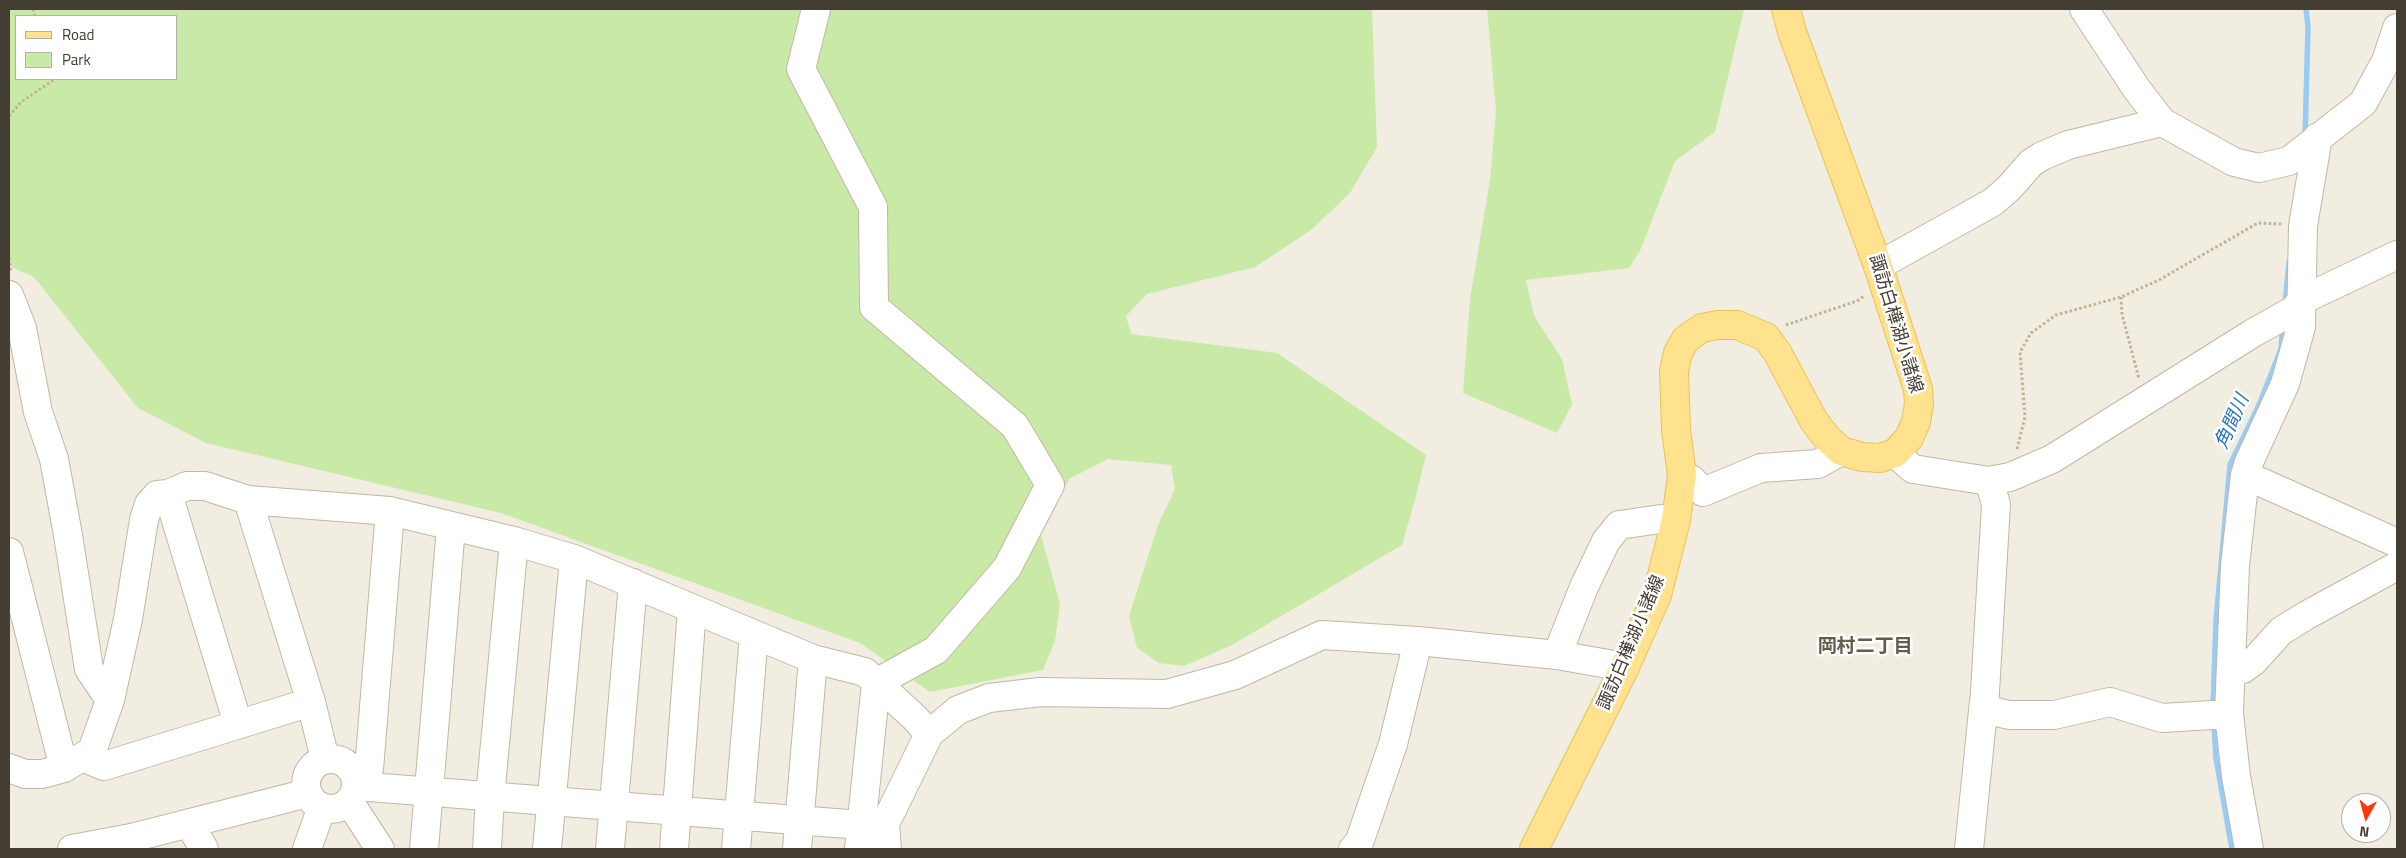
<!DOCTYPE html>
<html>
<head>
<meta charset="utf-8">
<style>
	body { margin:0 }
	#map { position:relative; width:2406px; height:858px; overflow:hidden; background:#f2ede1; font-family:"Titillium Web",sans-serif }
	canvas { display:block }
	.frame { position:absolute; inset:0; border:10px solid #433d32; pointer-events:none }
	.legend { position:absolute; left:15px; top:15px; width:162px; height:65px; box-sizing:border-box; background:#fff; border:1px solid #b4b1ad; margin:0; padding:6px 9px; list-style:none; font-size:15px; color:#433d32 }
	.legend li { display:flex; align-items:center; gap:10px; height:25px }
	.legend b { width:25px; border:1px solid #b4b1ad }
	.north { position:absolute; left:2341px; top:793px; width:50px; height:50px; box-sizing:border-box; background:#fff; border:1px solid #b4b1ad; border-radius:50%; rotate:187deg; font-size:14px; font-weight:700; line-height:20px; text-align:center; color:#433d32 }
	.north::after { content:''; display:block; margin:auto; width:18px; height:22px; background:#ff370b; clip-path:polygon(50% 0,100% 100%,50% 72%,0 100%) }
</style>
</head>
<body>
<div id="map">
<canvas width="2406" height="858"></canvas>
<div class="frame"></div>
<ul class="legend">
<li><b style="height:6px;background:#ffe28d"></b>Road</li>
<li><b style="height:14px;background:#c9e9a6"></b>Park</li>
</ul>
<div class="north">N</div>
</div>
<script>
const context = document.querySelector('canvas').getContext('2d');
context.lineJoin = 'round';
function paint(path, color) { context.fillStyle = color; context.fill(path, 'evenodd'); }
const toPath = rows => new Path2D(rows.map(r => 'M' + r).join(''));
function strokePath(path, color, width, dash) { context.strokeStyle = color; context.lineWidth = width; context.lineCap = dash ? 'butt' : 'round'; context.setLineDash(dash || []); context.stroke(path); }
function drawText(font, color, halo, rows, align = 'center') {
  context.font = font + ' "Titillium Web","Noto Sans JP",sans-serif'; context.lineWidth = 5; context.setLineDash([]); context.textBaseline = 'middle'; context.strokeStyle = halo; context.fillStyle = color; for (const [text, x, y, turn = 0] of rows) {
    context.save(); context.translate(x, y); context.rotate((+turn || 0) * Math.PI / 180); context.textAlign = isNaN(turn) ? turn : align; if (halo) context.strokeText(text, 0, 0); context.fillText(text, 0, 0); context.restore();
  }
}
paint(toPath([
	[9,9,1372,9,1377,147,1350,193,1311,230,1255,267,1147,294,1126,316,1131,334,1277,353,1426,455,1415,500,1402,545,1232,645,1184,666,1159,663,1137,648,1129,616,1158,525,1175,489,1171,465,1108,459,1069,479,1041,535,1060,604,1055,641,1043,670,930,692,860,643,501,513,206,443,138,408,34,277,9,266],
	[16,16,176,16,176,79,16,79],
	[1487,9,1744,9,1715,132,1675,161,1640,251,1629,268,1526,280,1534,316,1562,359,1572,404,1557,433,1463,393,1470,299,1490,180,1496,111]
]), '#c9e9a6');
strokePath(toPath([
	[2305,137,2308,27,2306,9],
	[2285,305,2289,262],
	[2213,709,2216,621,2230,465,2259,405,2281,349,2283,324],
	[2214,723,2216,758,2232,849]
]), '#98ccf4', 5.5);
const minor = toPath([
	[816,9,801,69,873,207,874,307,1015,426,1050,485,1007,568,936,650,876,683,859,849],
	[2084,9,2136,88,2162,122,2234,162,2259,168,2289,161,2363,103,2386,61,2397,28],
	[1878,266,1993,202,2009,188,2031,163,2042,156,2068,145,2162,122],
	[9,295,22,328,38,412,54,459,68,535,89,669,110,700],
	[1895,453,1913,469,1989,481,2010,477,2052,459,2253,333,2294,310,2302,300,2397,255],
	[1682,475,1692,480,1703,492,1761,468,1818,464,1841,451],
	[2245,475,2397,543],
	[1989,481,1996,504,1984,709,2009,715,2054,715,2110,702,2162,718,2229,714],
	[168,494,238,724],
	[248,500,311,702,325,759],
	[9,552,64,768],
	[1557,655,1584,587,1606,541,1619,525,1661,519],
	[2231,672,2243,669,2254,661,2281,631,2307,615,2397,566],
	[82,757,104,766,311,702],
	'306 784a25 25 0 1 1 50 0a25 25 0 1 1-50 0Z',
	[9,768,25,774,42,774,64,768,92,751,110,700,128,619,144,520,149,504,157,495,168,494,187,486,205,486,248,500,390,511,514,541,574,559,813,659,865,672,915,718,929,734],
	[353,771,369,769,390,511],
	[356,786,861,825,878,825],
	[349,801,380,849],
	[189,823,204,849],
	[72,849,131,838,308,793],
	[307,849,322,807],
	[424,849,451,527],
	[487,849,490,797,514,541],
	[547,849,574,559],
	[610,849,633,583],
	[674,849,692,609],
	[736,849,754,635],
	[797,849,813,659],
	[887,849,885,824,929,734,958,710,989,698,1040,692,1167,694,1235,675,1322,635,1418,641,1557,655,1625,667],
	[1353,849,1359,843,1393,744,1418,641],
	[1969,849,1984,701],
	[2249,849,2236,776,2229,714,2235,566,2245,475,2249,462,2285,384,2301,327,2303,226,2318,137]
]);
const major = toPath([
	[1534,849,1625,667,1657,595,1676,520,1682,475,1676,430,1674,371,1678,353,1686,339,1702,328,1718,325,1737,325,1766,337,1777,352,1814,421,1827,438,1841,451,1862,457,1880,458,1895,453,1909,438,1916,422,1919,404,1918,389,1878,266,1792,32,1786,9]
]);
strokePath(minor, '#c0b8a6', 30);
strokePath(major, '#eac257', 30);
strokePath(toPath([
	[33,9,35,16],
	[9,116,21,102,55,79],
	[9,258,11,273],
	[2121,297,2122,314,2139,379],
	[1786,325,1857,301,1864,296],
	[2017,449,2025,417,2020,352,2031,333,2056,315,2121,297,2159,280,2258,223,2282,224]
]), '#c0b294', 3, [2.5, 2.5]);
strokePath(minor, '#fff', 28);
strokePath(major, '#ffe28d', 28);
drawText('18px', '#433d32', '#fff', [
	["諏訪白樺湖小諸線",1895,324,73],
	["諏訪白樺湖小諸線",1632,643,-67]
]);
drawText('italic 19px', '#2674b3', '#fff', [
	["角間川",2233,422,-66]
]);
drawText('bold 19px', '#665b48', '#fff', [
	["岡村二丁目",1865,647]
]);
</script>
</body>
</html>
